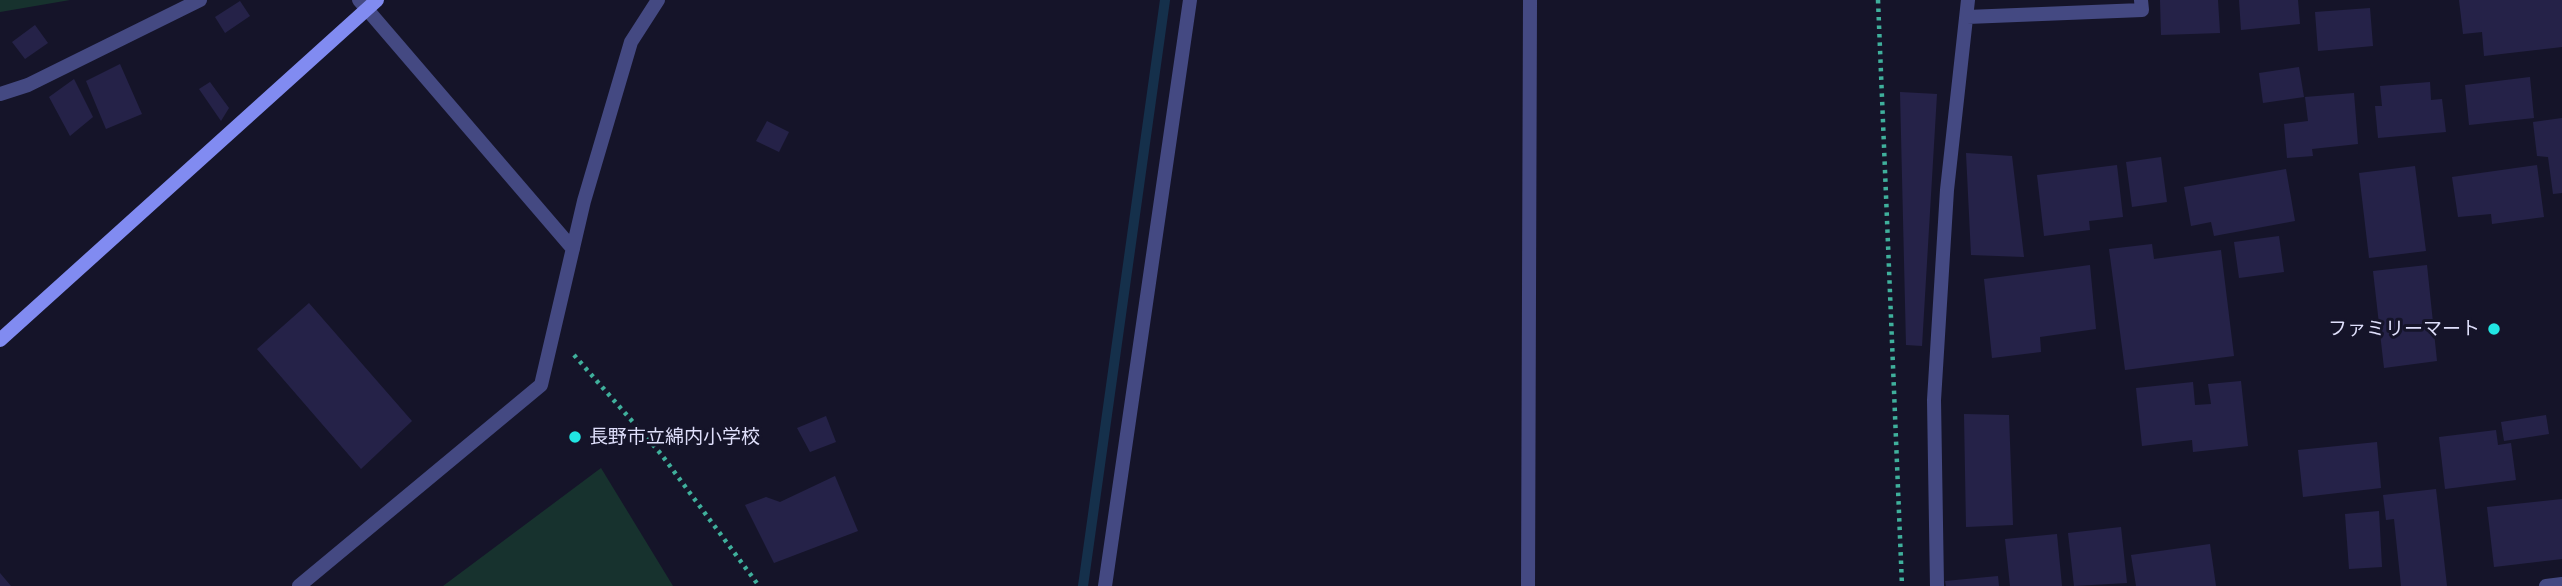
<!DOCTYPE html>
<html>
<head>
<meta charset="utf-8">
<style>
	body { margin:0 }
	canvas { display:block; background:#151429 }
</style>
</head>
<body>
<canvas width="2562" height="586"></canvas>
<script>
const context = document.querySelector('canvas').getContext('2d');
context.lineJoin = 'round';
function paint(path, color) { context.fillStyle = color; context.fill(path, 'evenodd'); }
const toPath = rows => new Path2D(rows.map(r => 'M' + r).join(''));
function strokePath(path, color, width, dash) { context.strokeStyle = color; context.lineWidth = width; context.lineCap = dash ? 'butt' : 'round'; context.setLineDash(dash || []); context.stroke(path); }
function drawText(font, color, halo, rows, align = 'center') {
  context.font = font + ' "Work Sans","Noto Sans JP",sans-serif'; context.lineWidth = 6; context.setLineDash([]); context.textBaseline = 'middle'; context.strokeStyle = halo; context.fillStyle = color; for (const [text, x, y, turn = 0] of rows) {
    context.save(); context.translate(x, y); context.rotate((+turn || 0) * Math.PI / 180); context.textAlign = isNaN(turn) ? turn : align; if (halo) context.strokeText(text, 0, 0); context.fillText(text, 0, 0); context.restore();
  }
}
paint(toPath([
	[0,0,70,0,0,12],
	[601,468,673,586,443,586]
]), '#17322e');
strokePath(toPath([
	[1083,586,1165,0]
]), '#15304b', 10);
paint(toPath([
	[2160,0,2218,0,2220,33,2161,35],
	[2239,0,2298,0,2300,24,2241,30],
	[2459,0,2562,0,2562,47,2484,56,2482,32,2463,34],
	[240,1,250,16,225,33,215,17],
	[2370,8,2373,46,2318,51,2315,12],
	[35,25,48,43,25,59,12,42],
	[120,64,142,114,106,129,86,81],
	[2299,67,2304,97,2263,103,2259,73],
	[2530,77,2534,118,2469,125,2465,85],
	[74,79,93,117,70,136,49,97],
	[210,82,229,108,221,121,199,89],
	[2430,82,2431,100,2442,99,2446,132,2378,138,2375,106,2382,106,2380,86],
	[1900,92,1937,94,1922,346,1906,345],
	[2354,93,2358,144,2312,149,2313,156,2287,158,2284,124,2308,121,2305,97],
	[2562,118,2562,193,2553,194,2548,157,2537,156,2533,122],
	[767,121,789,132,779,152,756,141],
	[1966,153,2012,156,2024,257,1971,255],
	[2161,157,2167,202,2132,207,2126,162],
	[2117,165,2123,217,2089,221,2090,230,2044,236,2037,175],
	[2537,165,2544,217,2492,224,2491,214,2458,217,2452,177],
	[2415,166,2426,251,2369,258,2359,173],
	[2286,169,2295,221,2214,236,2211,222,2191,226,2184,187],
	[2279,236,2284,272,2239,278,2234,242],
	[2152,244,2154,259,2221,250,2234,356,2125,370,2109,249],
	[2090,265,2096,329,2040,337,2041,352,1992,358,1984,279],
	[2427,265,2437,361,2384,368,2373,271],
	[309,303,412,421,361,469,257,349],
	[2241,381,2248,446,2193,452,2192,440,2142,446,2136,388,2193,382,2195,405,2211,404,2208,384],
	[1964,414,2009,415,2013,525,1966,527],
	[2546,415,2549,434,2504,441,2501,422],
	[826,416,836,442,810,452,797,428],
	[2496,430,2498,445,2511,443,2516,480,2445,489,2439,437],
	[2377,442,2381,488,2303,497,2298,450],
	[835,476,858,531,774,563,745,505,766,497,780,502],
	[2436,489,2447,586,2401,586,2394,519,2386,520,2383,495],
	[2562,499,2562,559,2494,567,2487,507],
	[2379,511,2382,567,2349,569,2345,514],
	[2121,527,2127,583,2074,586,2068,533],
	[2057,534,2062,586,2010,586,2005,539],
	[2210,544,2216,586,2136,586,2131,555],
	[0,573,11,586,0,586],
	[1998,576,1999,586,1946,586,1945,581]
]), '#252248');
strokePath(toPath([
	[1878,0,1902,586],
	[574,355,661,454,759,586]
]), '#3fb09c', 4.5, [3.5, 5]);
strokePath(toPath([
	[359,0,573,249],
	[1967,17,2142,10,2141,0],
	[0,94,28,85,200,0],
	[299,586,541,385,584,201,631,42,658,0],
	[1105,586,1190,0],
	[1528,586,1530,0],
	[1937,586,1934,400,1947,190,1968,0],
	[2546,586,2562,584]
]), '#444982', 14);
strokePath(toPath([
	[0,340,377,0]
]), '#818bf1', 14);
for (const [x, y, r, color] of [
	[2494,329,7,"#21e6e3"],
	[575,437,7,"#21e6e3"]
]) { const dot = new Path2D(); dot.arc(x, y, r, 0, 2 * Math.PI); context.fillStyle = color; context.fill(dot); strokePath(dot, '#151429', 2.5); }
drawText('19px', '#dfdffb', '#151429', [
	["ファミリーマート",2480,329],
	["長野市立綿内小学校",589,437,"left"]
], 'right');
</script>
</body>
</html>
